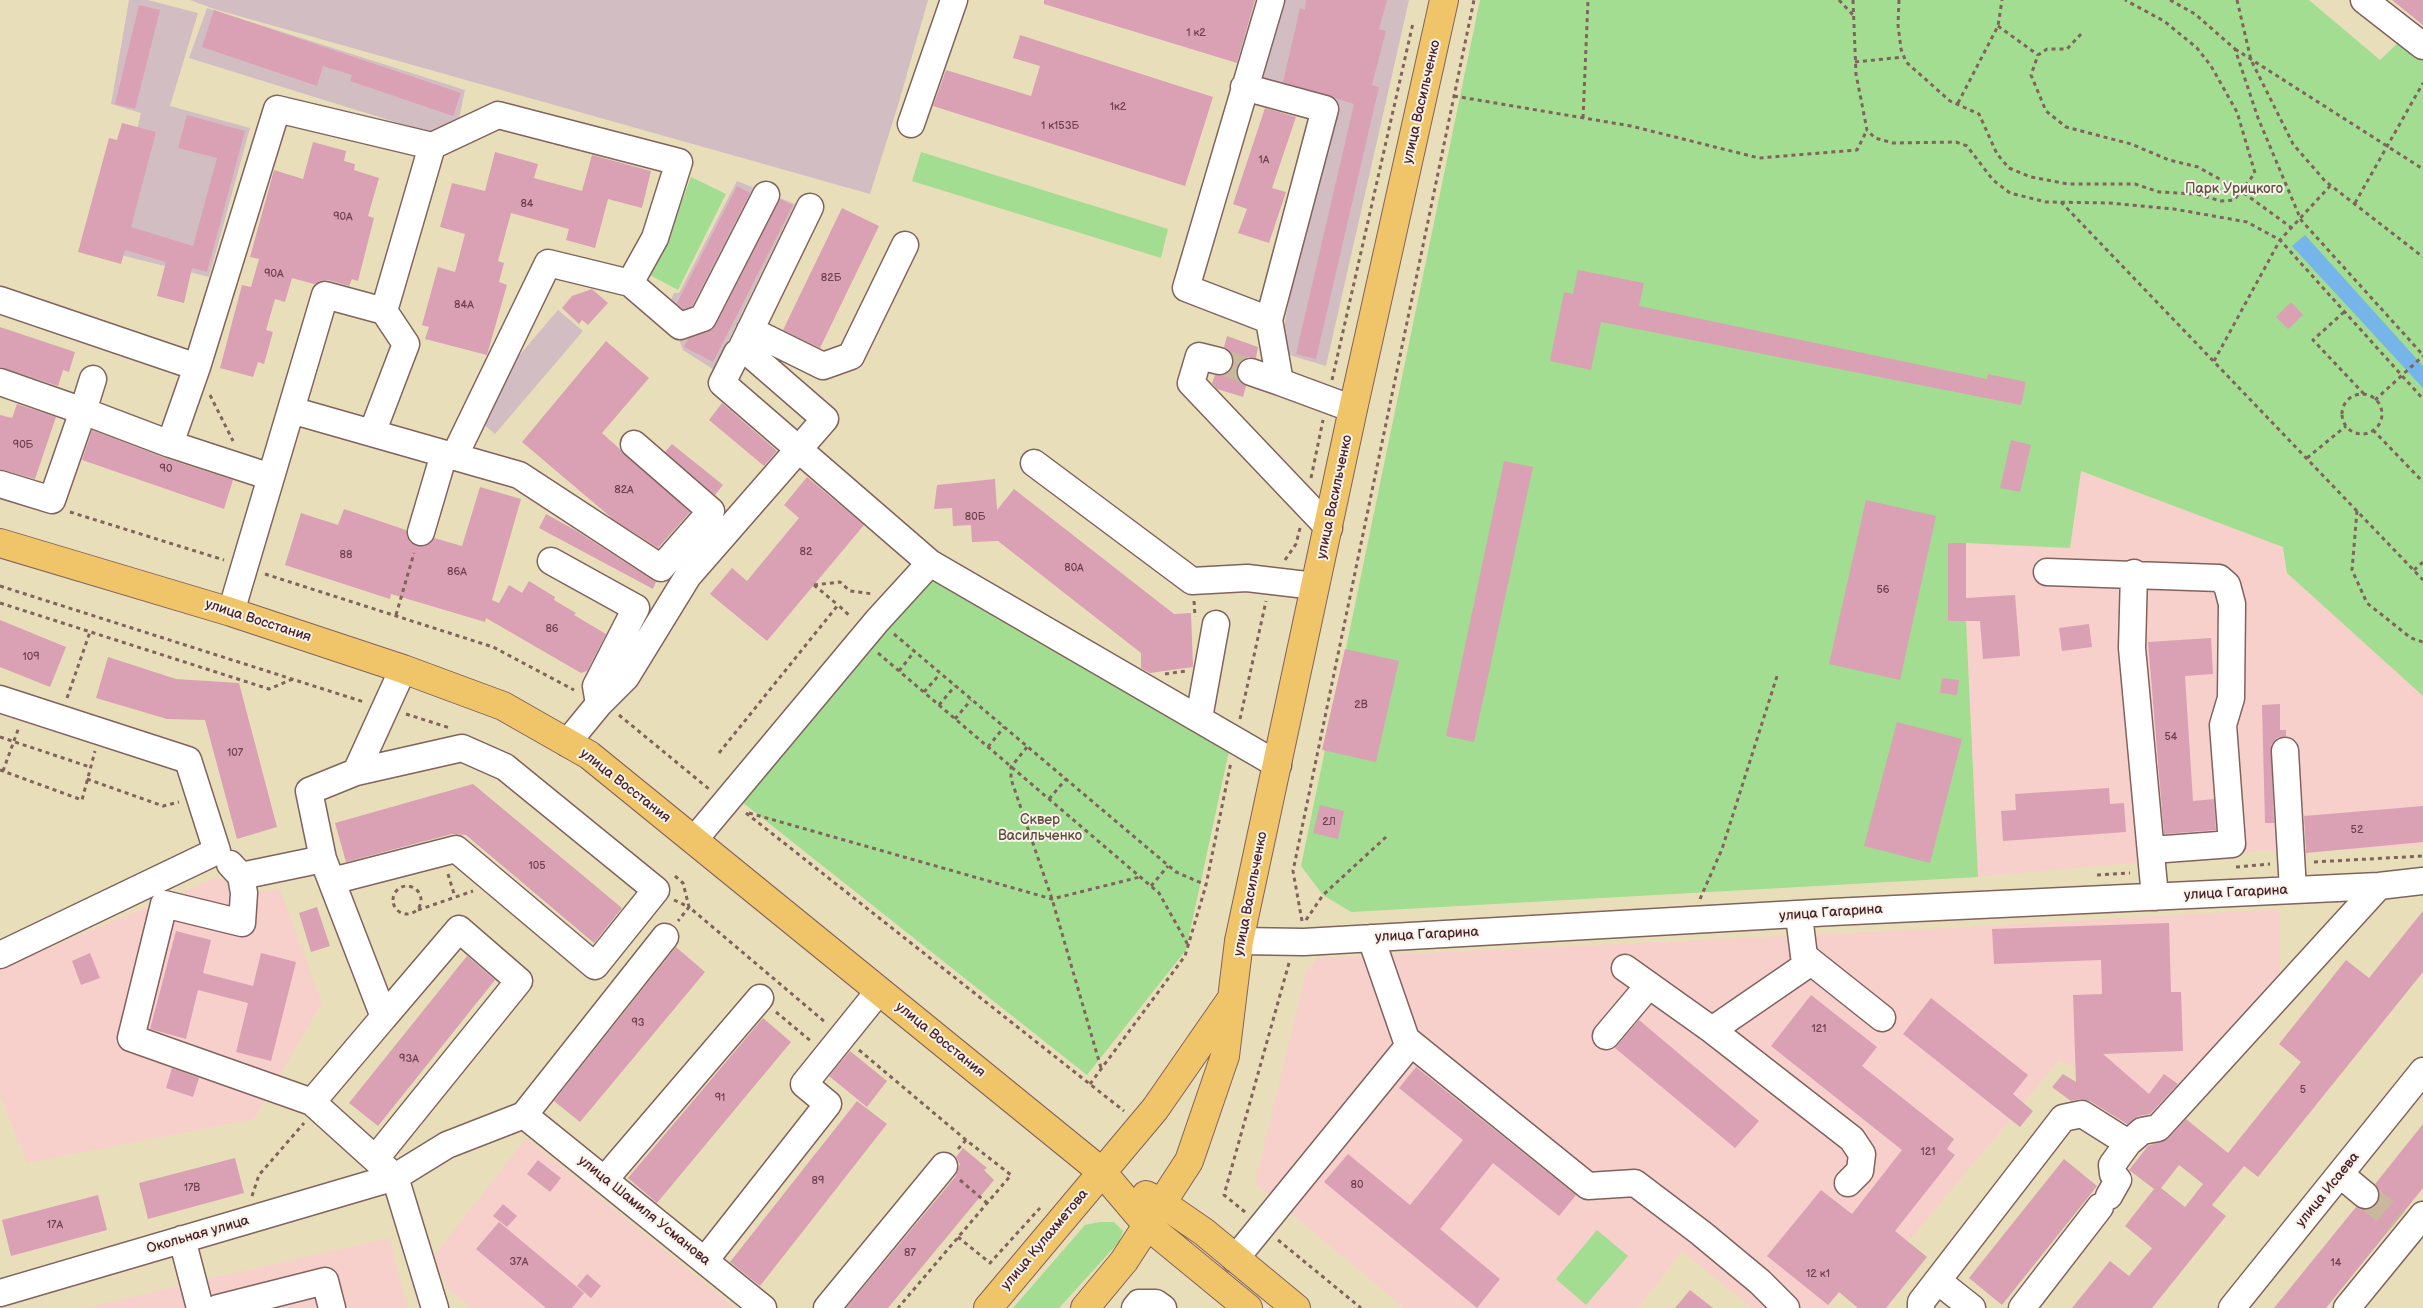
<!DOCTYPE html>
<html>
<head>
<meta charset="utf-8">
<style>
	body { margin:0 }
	canvas { display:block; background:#e9deba }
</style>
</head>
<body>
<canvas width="2423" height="1308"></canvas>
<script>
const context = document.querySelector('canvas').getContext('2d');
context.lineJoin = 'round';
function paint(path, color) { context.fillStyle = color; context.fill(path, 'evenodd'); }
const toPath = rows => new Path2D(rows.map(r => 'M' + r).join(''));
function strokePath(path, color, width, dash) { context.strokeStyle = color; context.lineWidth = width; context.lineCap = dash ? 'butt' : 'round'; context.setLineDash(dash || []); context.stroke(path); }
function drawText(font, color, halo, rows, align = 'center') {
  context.font = font + ' "Balsamiq Sans",sans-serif'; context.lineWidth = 4; context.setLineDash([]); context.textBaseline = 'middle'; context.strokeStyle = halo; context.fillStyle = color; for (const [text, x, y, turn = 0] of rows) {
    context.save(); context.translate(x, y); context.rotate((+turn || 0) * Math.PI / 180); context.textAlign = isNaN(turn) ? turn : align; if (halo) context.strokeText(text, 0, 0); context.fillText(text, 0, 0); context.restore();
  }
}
paint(toPath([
	[2080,471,2283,547,2287,573,2423,696,2423,846,2261,851,1978,877,1966,621,1966,543,2070,548],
	[217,877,244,893,280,889,322,1003,254,1119,27,1163,0,1095,0,969],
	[2280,909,2280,974,2167,1109,2059,1060,1870,1288,1855,1275,1827,1308,1752,1308,1682,1251,1638,1308,1404,1308,1255,1183,1306,972,1317,958,1911,930],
	[526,1138,735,1308,472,1308,449,1290,433,1257],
	[389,1238,408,1308,86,1308,194,1282]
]), '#f7d0cb');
paint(toPath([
	[129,0,148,0,198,13,170,106,250,128,209,277,108,252,141,113,111,104],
	[190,0,928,0,899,102,870,194,214,9],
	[1280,0,1409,0,1326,366,1279,352,1327,107,1258,80],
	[207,8,465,90,459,119,440,136,189,58],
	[737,181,795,204,714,370,683,350,667,308,674,293,679,293],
	[558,310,583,331,495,434,470,413]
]), '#d2bec2');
paint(toPath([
	[1480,0,2309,0,2380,60,2399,42,2423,60,2423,696,2287,573,2283,547,2081,471,2070,548,1966,543,1966,621,1978,877,1351,912,1323,895,1301,866],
	[921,152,1168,229,1161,258,912,181],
	[691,177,726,194,678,290,648,274,674,222],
	[930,570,1229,751,1186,950,1087,1075,737,798],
	[1100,1222,1114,1222,1123,1231,1119,1242,1059,1308,1013,1308,1085,1225],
	[1597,1230,1628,1256,1586,1305,1556,1279]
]), '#a2dd91');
paint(toPath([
	[2305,235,2423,366,2423,388,2292,246]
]), '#76b5e9');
paint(toPath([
	[1044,0,1255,0,1237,63,1044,4],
	[1306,0,1387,0,1379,29,1386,31,1372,85,1379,87,1316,359,1296,354,1354,104,1283,82,1300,8,1305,10],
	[2392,0,2423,0,2423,25,2408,13],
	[139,5,160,10,135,109,115,104],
	[214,10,461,93,453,116,350,81,352,75,323,66,317,86,202,47],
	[1020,35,1213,97,1185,186,933,106,946,70,1031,96,1040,66,1013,58],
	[1265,108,1296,117,1272,188,1286,192,1269,243,1238,233,1247,209,1233,204],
	[187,115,245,131,207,272,192,268,184,303,157,296,166,262,125,250,121,264,78,252,109,138,117,140,122,123,156,132,131,227,193,246,217,158,178,148],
	[313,142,346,151,344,161,355,164,354,170,379,178,368,216,374,218,358,281,352,279,349,286,328,280,321,281,314,284,292,278,285,302,275,299,266,330,273,332,264,364,258,362,253,377,220,368,242,285,251,287,259,259,250,257,274,170,303,179],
	[495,152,538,164,534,178,582,191,592,155,651,171,642,208,608,199,595,248,566,240,569,229,511,213,498,261,504,263,499,282,507,285,487,355,425,339,429,327,422,325,438,267,455,272,465,234,440,227,452,183,485,191],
	[737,186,750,193,692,306,683,309,677,303],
	[780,199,793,205,713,362,684,347,688,339,708,332,716,325],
	[842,208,879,226,820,348,783,330],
	[1578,270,1644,283,1639,306,1987,379,1988,374,2026,382,2021,405,1601,322,1591,370,1550,361,1564,292,1573,294],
	[592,289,608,303,588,325,582,320,579,324,562,308,572,296],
	[2291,302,2303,315,2288,329,2276,317],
	[0,327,75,352,69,372,63,370,58,386,0,367],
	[1227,336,1258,347,1256,358,1248,357,1242,360,1237,368,1236,375,1239,381,1246,386,1243,397,1217,389,1212,383,1215,375,1224,375,1230,371,1233,365,1233,356,1224,347],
	[606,341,649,378,602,433,690,512,658,548,613,519,522,442],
	[722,403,777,451,764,466,709,420],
	[17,404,56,417,35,479,0,469,0,415,12,418],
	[92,430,165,458,233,480,224,509,82,460],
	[2011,440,2031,445,2020,492,2000,488],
	[672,444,723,485,715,495,665,452],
	[1504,461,1533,467,1474,742,1446,736],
	[807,477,864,525,767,641,710,594,732,568,747,581,799,518,784,505],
	[995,479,997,510,1014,489,1174,614,1191,613,1193,667,1150,673,1141,668,1141,653,998,541,972,542,971,525,953,526,952,508,934,509,937,485],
	[480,487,521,499,492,600,499,603,509,585,522,593,529,581,555,597,554,600,576,613,574,615,606,634,587,671,581,673,486,618,485,622,391,594,390,599,285,565,301,513,338,525,344,509,406,530,410,542,416,546,425,546,434,538,462,546],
	[1866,500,1936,516,1900,680,1829,664],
	[546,514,575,530,656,582,653,589,539,528],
	[1948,543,1966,543,1966,598,2015,595,2020,656,1983,659,1980,621,1948,621],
	[0,620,66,647,50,687,0,667],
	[2089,624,2092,647,2062,651,2059,628],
	[2211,638,2213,674,2185,676,2193,801,2214,799,2216,830,2164,834,2148,642],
	[1345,649,1399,661,1376,762,1322,750],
	[108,657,176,679,239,683,277,827,237,839,205,720,167,719,96,698],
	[1942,678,1959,680,1957,695,1940,693],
	[2280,704,2280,730,2286,730,2286,736,2277,738,2271,745,2274,823,2265,823,2262,705],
	[1897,722,1962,739,1930,863,1864,846],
	[473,784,622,908,594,943,466,835,452,834,346,862,335,823],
	[2109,788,2110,804,2124,803,2126,832,2003,841,2001,811,2016,810,2015,794],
	[1320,805,1344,811,1338,839,1313,833],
	[2423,806,2423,842,2306,853,2304,816],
	[317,907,330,946,311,952,299,913],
	[2423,911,2423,972,2258,1177,2244,1166,2212,1205,2226,1216,2152,1308,2072,1308,2110,1261,2129,1276,2152,1248,2125,1226,2154,1189,2129,1170,2148,1146,2169,1138,2186,1119,2228,1153,2301,1062,2279,1044,2346,960,2369,978],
	[2179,1165,2203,1184,2185,1207,2161,1188],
	[2169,923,2171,992,2181,992,2183,1051,2103,1054,2149,1094,2164,1074,2178,1084,2150,1114,2139,1116,2127,1124,2090,1101,2080,1099,2071,1101,2052,1087,2063,1074,2076,1082,2073,995,2102,994,2101,960,1994,964,1992,929],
	[176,931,211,940,203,973,253,986,261,953,296,962,271,1061,236,1052,248,1003,198,990,186,1039,150,1029],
	[676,947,705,972,580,1122,554,1101],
	[90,953,100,978,81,985,72,961],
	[467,956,495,980,378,1126,349,1103],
	[1811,995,1877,1047,1862,1066,1954,1139,1947,1149,1955,1155,1895,1231,1927,1257,1886,1308,1858,1308,1839,1292,1828,1305,1767,1256,1821,1190,1852,1214,1902,1150,1771,1046],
	[1931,998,2028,1075,2013,1094,2033,1111,2020,1127,1903,1034],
	[763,1018,791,1042,657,1203,628,1178],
	[1639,1020,1759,1121,1735,1148,1615,1048],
	[850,1051,887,1081,867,1107,829,1076],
	[1416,1067,1576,1195,1559,1216,1493,1163,1440,1229,1500,1279,1477,1308,1324,1182,1348,1154,1410,1205,1463,1140,1399,1088],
	[172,1068,199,1078,193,1097,166,1088],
	[857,1101,887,1124,760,1286,730,1262],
	[2423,1124,2423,1188,2381,1240,2326,1308,2274,1308,2356,1207,2362,1210,2370,1209,2377,1204,2380,1198,2379,1190,2375,1184],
	[963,1148,987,1168,984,1170,994,1180,888,1308,846,1308,956,1176,960,1164,956,1157],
	[235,1158,244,1193,148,1219,139,1183],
	[2064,1159,2097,1186,2002,1305,1969,1278],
	[538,1160,561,1178,550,1192,527,1174],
	[98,1195,107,1230,11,1256,2,1220],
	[503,1204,517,1216,507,1227,493,1216],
	[499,1222,584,1293,572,1308,546,1308,476,1249],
	[587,1274,601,1286,591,1298,577,1286],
	[1690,1290,1713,1308,1675,1308]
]), '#daa1b5');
strokePath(toPath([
	[1219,361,1251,372],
	[2365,1195,2397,1221]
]), '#c9b89d', 26, [26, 13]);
const minor = toPath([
	[1271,0,1186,288,1269,320,1280,382,1353,409],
	[2364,0,2423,46],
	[1244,87,1325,109,1269,320],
	[911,124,954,0],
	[630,283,680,326,703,318,766,195],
	[0,300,197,367,170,444],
	[750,330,823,366,851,356,905,245],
	[737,353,722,383,930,563,1278,765],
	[1219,361,1199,356,1191,383,1329,528],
	[197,367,277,109,432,146],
	[1251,372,1280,382],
	[0,382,83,411,93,379],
	[291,410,519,475,661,568,711,511,634,444],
	[372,433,406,344,384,311],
	[1034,463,1192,581,1247,578,1315,586],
	[0,484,52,500,83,411,170,444,271,477],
	[421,532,444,454],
	[551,561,636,608,596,686,599,704],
	[2047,572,2219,578,2227,585,2232,604,2231,698,2223,725,2232,844,2152,850],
	[2134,573,2132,648,2155,897],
	[231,612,325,295,384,311,432,146,498,115,679,162,655,238,630,283,548,263,454,457],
	[0,699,188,760,217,851,0,955],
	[1199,718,1216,624],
	[567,743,599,704,626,677,688,576,825,419,742,347,810,207],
	[2285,751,2293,890],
	[694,840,877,621,930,563],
	[323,859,384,1017,312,1102,395,1177,447,1145,524,1115,665,937],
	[230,864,241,876,323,859,309,791,356,772,403,669],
	[241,876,244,893,242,923,164,904,131,1038,312,1102],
	[332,881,456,849,595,966,656,890,505,767,462,748,356,772],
	[1799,916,1804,956,1882,1018],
	[1371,938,1406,1039,1588,1186,1635,1183,1701,1233,1760,1282,1786,1308],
	[1239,941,1304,942,1832,912,2379,886,2423,881],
	[1625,968,1712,1030,1852,1139,1862,1154,1860,1171,1848,1183],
	[1712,1030,1811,962],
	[1606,1036,1649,985],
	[524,1115,763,1308],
	[2128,1143,2142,1131,2158,1128,2379,886],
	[376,1158,519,981,459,929,384,1017],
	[2341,1175,2365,1195],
	[605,1179,760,998],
	[182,1239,200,1308],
	[706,1259,828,1104,804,1084,879,991],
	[1235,1259,1411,1043],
	[1938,1281,1972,1308],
	[0,1293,395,1177,435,1308],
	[218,1308,325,1281,332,1308],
	[827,1308,944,1166],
	[1135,1308,1139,1303,1156,1303,1163,1308],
	[1921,1308,1921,1302,2063,1118,2082,1114,2128,1143,2112,1165,2113,1174,2118,1180,2109,1196],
	[2022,1308,2100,1207],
	[2232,1308,2423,1071],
	[2347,1308,2423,1215]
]);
const major = toPath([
	[0,543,231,612,403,669,503,706,589,755,1102,1172,1148,1226,1248,1308],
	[1146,1195,1162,1203,1204,1232,1296,1308],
	[988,1308,1155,1109,1230,1001],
	[1085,1308,1124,1261,1189,1161,1225,1056,1239,941,1353,409,1444,0]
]);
strokePath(minor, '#82625d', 29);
strokePath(major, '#82625d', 30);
strokePath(toPath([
	[1839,0,1853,15],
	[1853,0,1856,74,1867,130,1875,138,1893,143,1956,142,1967,146,1993,180,2010,193,2046,202,2109,203,2174,209,2247,222,2280,240,2423,399],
	[1899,0,1898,25,1901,49,1906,62,1950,101,1979,114,1997,154,2009,168,2031,177,2068,184,2135,184,2159,192,2196,194,2221,201,2234,200,2255,173,2237,112,2211,66,2197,48,2164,21,2125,0],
	[2170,0,2195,14,2235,49,2258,118,2301,220,2423,355],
	[2237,0,2251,60,2293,144,2325,181,2423,257],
	[1998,26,2038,55],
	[2081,34,2067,49,2047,49,2038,55,2031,75,2046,111,2066,127,2131,144,2169,160,2198,167,2241,191,2292,228],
	[2235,49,2423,169],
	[1855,62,1904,57],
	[1454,96,1631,126,1759,158,1857,150,1867,130],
	[1958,103,1998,26,2002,0],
	[1583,118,1588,0],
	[2061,202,2423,580],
	[2355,203,2423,83],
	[2344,312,2313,340,2364,394],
	[2214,361,2280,240,2330,186],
	[1332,380,1413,23],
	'2342 414a20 20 0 1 1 40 0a20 20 0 1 1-40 0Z',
	[210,395,233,441],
	[2375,400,2423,356],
	[2373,430,2423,482],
	[2307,458,2346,426],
	[1311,478,1323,420],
	[2357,511,2352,570,2367,603,2411,638,2423,642],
	[70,512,224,560],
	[1285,560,1296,544,1300,528],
	[2414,570,2423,562],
	[265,574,493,647,574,690],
	[814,585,840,582,850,591,873,594],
	[814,585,838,605],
	[0,586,364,702],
	[1194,601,1195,617],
	[0,603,269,689,293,679],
	[396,615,414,553],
	[894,634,1176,872,1206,885],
	[878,653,1159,893,1188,945],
	[899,671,914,652],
	[1165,674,1186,671],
	[924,692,940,674],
	[67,698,90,632],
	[939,705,955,686],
	[406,714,450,728],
	[619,715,709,789],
	[955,719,971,700],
	[1240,719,1266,601],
	[0,737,90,767],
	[988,747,1004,727],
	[1027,747,1011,767,1011,779,1052,899,1101,1068],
	[719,753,838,605,851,617],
	[0,770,82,800,95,751],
	[3,771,19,727],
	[87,779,163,806,179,802],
	[1049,799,1066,779],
	[746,813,1124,1111],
	[749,813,1052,899,1140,877],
	[2314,862,2423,856],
	[2236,867,2270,864],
	[448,874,455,897],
	[2097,875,2130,873],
	[675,876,683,883,689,907,825,1022],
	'393 900a14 14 0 1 1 28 0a14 14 0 1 1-28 0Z',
	[1151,886,1168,866],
	[1700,899,1722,849,1778,673],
	[674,900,689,907,678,921],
	[418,910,473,891],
	[1306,920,1323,895,1386,837],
	[1302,921,1293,871,1474,0],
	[776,1012,812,1042],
	[859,1050,966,1140,1011,1175,898,1308],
	[1090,1084,1185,956,1206,885,1231,762],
	[958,1149,966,1140],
	[960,1180,987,1203],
	[252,1196,259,1175,304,1123],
	[1245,1212,1224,1195,1289,963],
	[958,1237,990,1263,1040,1208],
	[1278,1240,1361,1308]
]), '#82625d', 3, [4, 4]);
strokePath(minor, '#fff', 26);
strokePath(major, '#f0c469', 28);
drawText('11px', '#6e404e', null, [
	["1 к2",1196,33],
	["1к2",1118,107],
	["1 к153Б",1060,126],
	["1А",1264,160],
	["84",527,204],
	["90А",343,217],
	["90А",274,274],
	["82Б",831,278],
	["84А",464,305],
	["90Б",23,445],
	["90",166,469],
	["82А",624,490],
	["80Б",975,517],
	["82",806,552],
	["88",346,555],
	["80А",1074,568],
	["86А",457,572],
	["56",1883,590],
	["86",552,629],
	["109",31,657],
	["2В",1361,705],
	["54",2171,737],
	["107",235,753],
	["2Л",1329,822],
	["52",2357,830],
	["105",537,866],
	["93",638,1023],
	["121",1819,1029],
	["93А",409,1059],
	["5",2303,1090],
	["91",720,1098],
	["121",1928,1152],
	["89",818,1181],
	["80",1357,1185],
	["17В",192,1188],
	["17А",55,1225],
	["87",910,1253],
	["37А",519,1262],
	["14",2336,1263],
	["12 к1",1818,1274]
]);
drawText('14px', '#4a1f2b', '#f7f3e8', [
	["улица Васильченко",1422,102,-77],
	["улица Васильченко",1335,497,-78],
	["улица Восстания",258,621,18],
	["улица Восстания",625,786,38],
	["улица Гагарина",2236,893,-3],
	["улица Васильченко",1251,894,-79],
	["улица Гагарина",1831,913,-4],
	["улица Гагарина",1427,935,-3],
	["улица Восстания",940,1040,39],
	["улица Исаева",2328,1190,-51],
	["улица Шамиля Усманова",644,1211,39],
	["Окольная улица",198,1235,-16],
	["улица Кулахметова",1045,1240,-50]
]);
drawText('14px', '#604e44', '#f7f3e8', [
	["Парк Урицкого",2234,189],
	["Сквер",1040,820],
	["Васильченко",1040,836]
]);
</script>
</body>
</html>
